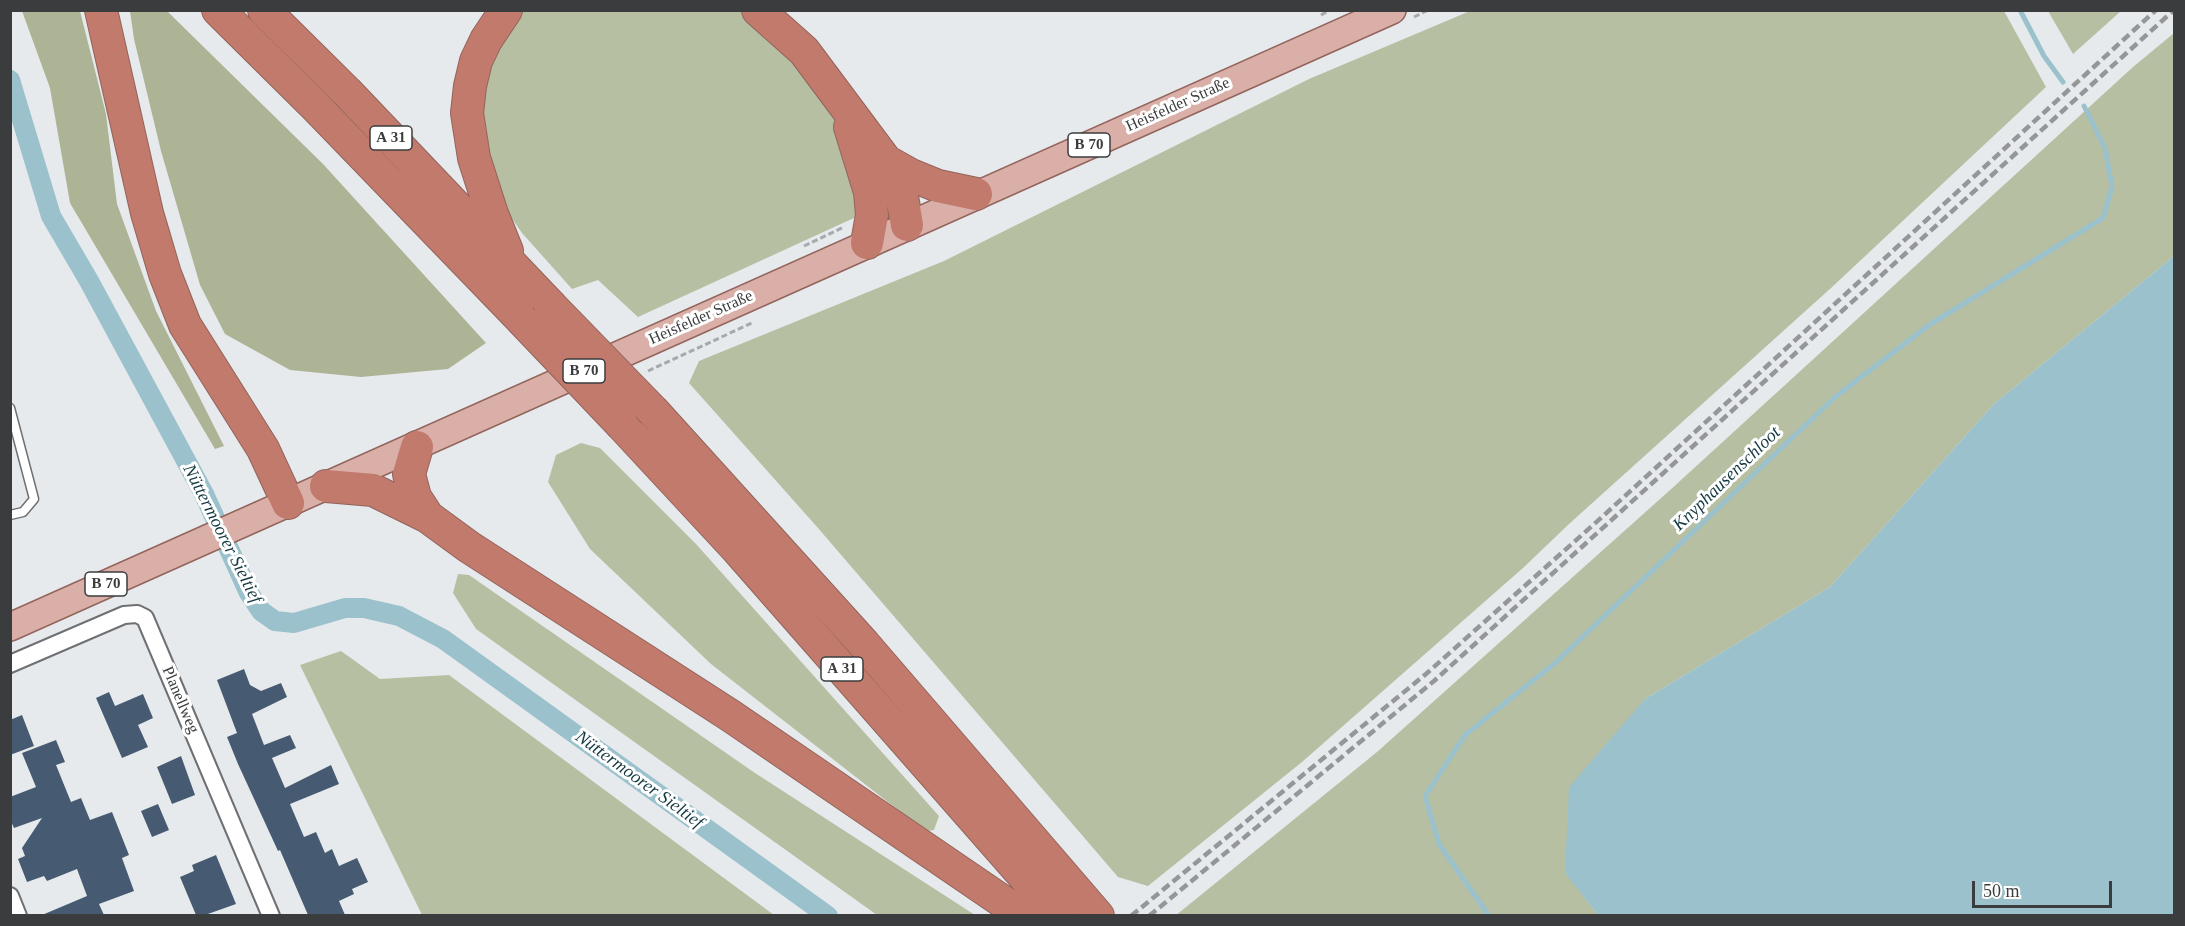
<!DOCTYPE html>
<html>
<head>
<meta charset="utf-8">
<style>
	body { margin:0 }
	#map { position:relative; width:2185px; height:926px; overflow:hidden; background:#e7eaed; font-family:Georgia,serif }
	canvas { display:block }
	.frame { position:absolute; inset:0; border:12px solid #3b3c3d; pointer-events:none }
	.scale { position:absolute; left:1972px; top:881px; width:140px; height:27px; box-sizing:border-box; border:3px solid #3b3c3d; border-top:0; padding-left:8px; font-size:18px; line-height:21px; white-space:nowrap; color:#3b3c3d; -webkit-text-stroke:4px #fff; paint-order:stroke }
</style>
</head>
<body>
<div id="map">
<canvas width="2185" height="926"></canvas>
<div class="frame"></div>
<div class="scale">50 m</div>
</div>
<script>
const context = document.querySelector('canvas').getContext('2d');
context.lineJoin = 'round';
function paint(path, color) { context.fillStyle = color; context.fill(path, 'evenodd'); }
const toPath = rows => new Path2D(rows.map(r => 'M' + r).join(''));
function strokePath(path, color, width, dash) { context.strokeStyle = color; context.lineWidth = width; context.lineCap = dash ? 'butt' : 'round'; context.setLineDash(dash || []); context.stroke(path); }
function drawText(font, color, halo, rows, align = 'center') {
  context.font = font + ' Georgia,serif'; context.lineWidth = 6; context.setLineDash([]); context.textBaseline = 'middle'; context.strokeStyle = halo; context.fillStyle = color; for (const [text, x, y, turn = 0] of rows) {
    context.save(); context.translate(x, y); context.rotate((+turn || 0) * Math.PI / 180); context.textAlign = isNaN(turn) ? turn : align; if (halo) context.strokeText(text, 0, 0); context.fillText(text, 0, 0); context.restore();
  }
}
paint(toPath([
	[521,11,744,11,770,29,841,123,860,207,854,218,638,317,598,280,572,289,522,233,497,197,484,166,478,80],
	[1470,11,2004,11,2046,87,1831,288,1569,524,1523,568,1302,762,1148,886,1118,877,818,528,689,383,699,361,944,261,1309,79],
	[2048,11,2121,11,2073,54],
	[2174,33,2174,256,1994,404,1830,587,1645,699,1566,873,1598,915,1175,916,1377,752,1669,491,2133,67],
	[581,443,600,448,696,544,939,816,934,830,925,831,711,664,590,549,548,482,556,455],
	[458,574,469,575,755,773,975,915,877,915,476,629,453,593],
	[341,651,380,679,449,675,774,915,422,915,300,665]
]), '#b7bfa2');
paint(toPath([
	[22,11,80,11,106,114,117,204,156,311,224,446,215,449,70,203,50,88],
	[130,11,167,11,323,164,486,343,448,369,361,377,290,370,225,334,200,285,161,151,134,39]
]), '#acb495');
paint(toPath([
	[2174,256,2174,915,1598,915,1565,873,1569,787,1645,699,1830,587,1994,404]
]), '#9ac1cc');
strokePath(toPath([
	[2020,10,2044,56,2063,82],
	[1489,916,1439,844,1425,796,1465,735,1555,663,1835,397,1929,325,2103,218,2112,187,2105,148,2084,106]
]), '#9ac1cc', 5);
strokePath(toPath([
	[10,80,51,216,89,281,204,494,249,593,261,611,275,621,294,623,345,608,364,608,399,616,443,639,828,916]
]), '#9ac1cc', 20);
paint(toPath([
	[244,669,250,685,261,691,281,683,287,697,252,714,264,745,290,735,296,748,272,758,285,788,331,765,339,784,290,804,304,837,316,832,325,853,332,849,339,866,357,858,368,882,352,889,354,894,339,901,345,915,308,915,280,850,278,851,238,764,227,737,237,733,217,680],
	[109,692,115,706,143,694,153,718,138,725,148,747,122,758,96,698],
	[22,715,34,746,10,755,10,720],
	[56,740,65,762,56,765,71,802,81,798,90,820,112,812,129,855,122,858,134,891,99,904,104,915,42,915,87,896,77,869,47,881,44,876,27,882,18,859,25,856,22,848,42,818,14,828,10,819,10,797,36,787,22,753],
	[181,756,195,795,172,804,157,767],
	[158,804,169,830,152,837,141,811],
	[216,855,236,904,205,915,196,915,180,877,194,871,192,865]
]), '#465b71');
const service = toPath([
	[10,408,34,499,23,512,10,515]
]);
const minor = toPath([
	[10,664,124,615,137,614,145,618,271,916],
	[10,896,18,916]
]);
const primary = toPath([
	[10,627,1392,10]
]);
const motorway = toPath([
	[101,10,147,213,165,274,185,325,263,449,288,503],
	[218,10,316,107,521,319],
	[264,10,347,92,550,305],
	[506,10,486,40,476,61,470,86,467,113,474,158,492,214,507,251],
	[758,10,804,51,886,161,903,202,907,225],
	[850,127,870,192,872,215,867,243],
	[886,161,911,175,938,186,976,194],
	[654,412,864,644,1098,916],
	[622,425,737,549,1059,916],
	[417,447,409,474,415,497,428,517],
	[326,486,373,490,428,517,469,547,731,716,1024,916]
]);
strokePath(service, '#6e7073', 11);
strokePath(minor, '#6e7073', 20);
strokePath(primary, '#92645c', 30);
strokePath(motorway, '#92645c', 34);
strokePath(toPath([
	[1321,15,1330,10],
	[1414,17,1428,10],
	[804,246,844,227],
	[648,371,754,322]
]), '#a7aaac', 3, [6, 3]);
strokePath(service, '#fff', 8);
strokePath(minor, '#fff', 16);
strokePath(primary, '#daafa7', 27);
strokePath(motorway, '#c17a6c', 32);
strokePath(toPath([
	[1131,916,1426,674,1602,517,2156,10],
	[1149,916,1434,681,2174,10]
]), '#949698', 4.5, [9, 4.5]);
const motorwayBridge = toPath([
	[550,305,654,412],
	[521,319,622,425]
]);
strokePath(motorwayBridge, '#92645c', 34, []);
strokePath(motorwayBridge, '#c17a6c', 32);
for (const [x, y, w] of [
	[391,138,42],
	[1089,145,42],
	[584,371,42],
	[106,584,42],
	[842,669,42]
]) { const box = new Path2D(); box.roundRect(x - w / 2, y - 12, w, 24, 4.5); context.fillStyle = '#fff'; context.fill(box); strokePath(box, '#3b3c3d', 1.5); }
drawText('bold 15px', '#3b3c3d', null, [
	["A 31",391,138],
	["B 70",1089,145],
	["B 70",584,371],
	["B 70",106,584],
	["A 31",842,669]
]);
drawText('16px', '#3b3c3d', '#fff', [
	["Heisfelder Straße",1178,105,-24],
	["Heisfelder Straße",701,318,-24],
	["Planellweg",180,700,67]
]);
drawText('italic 18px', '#133841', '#fff', [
	["Knyphausenschloot",1727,479,-44],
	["Nüttermoorer Sieltief",222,534,63],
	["Nüttermoorer Sieltief",639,780,36]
]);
</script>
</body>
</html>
